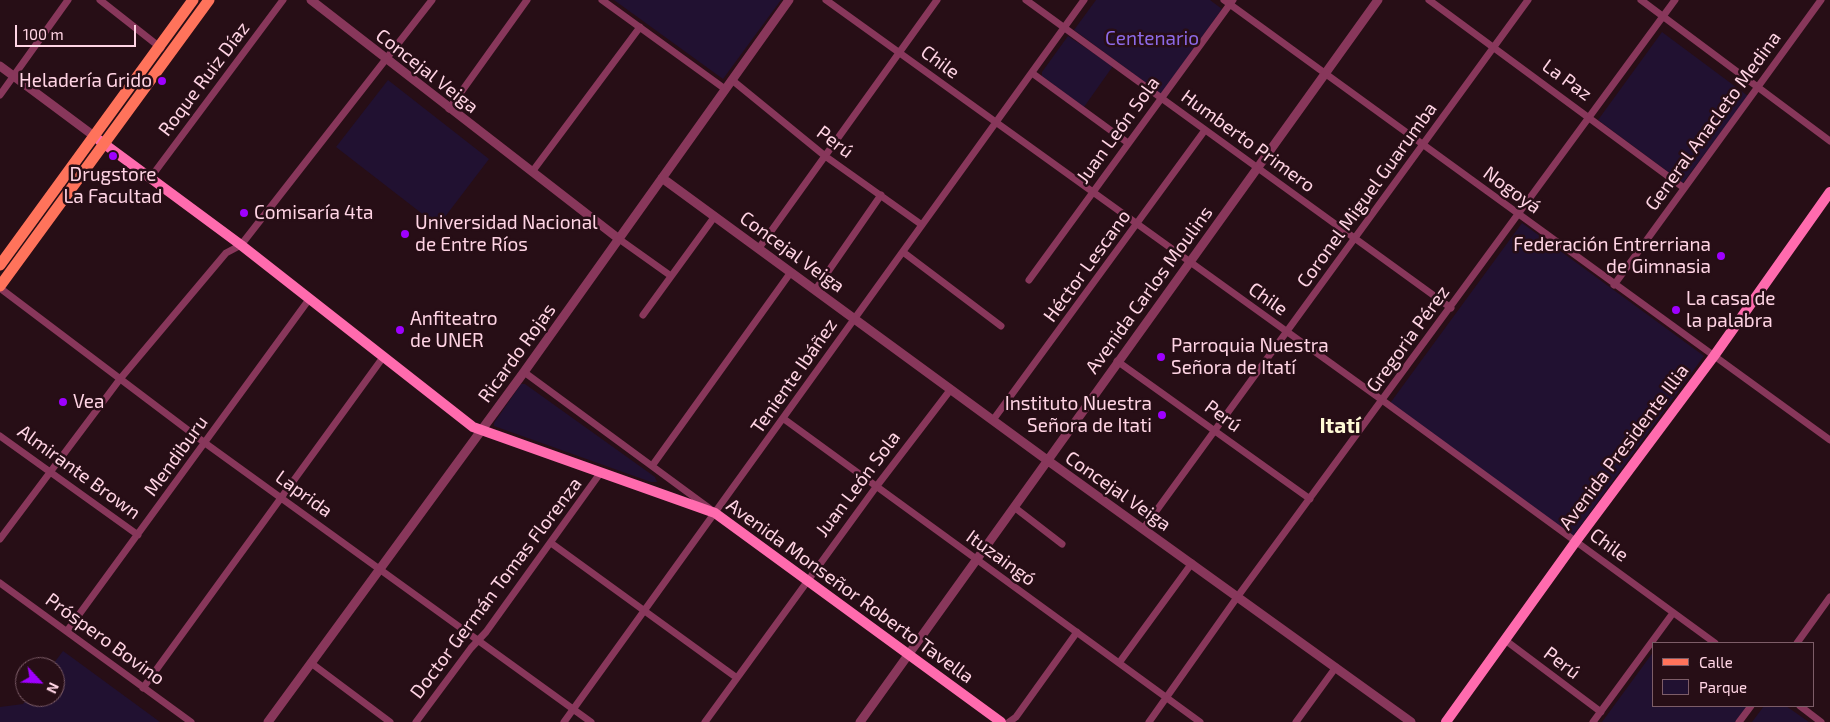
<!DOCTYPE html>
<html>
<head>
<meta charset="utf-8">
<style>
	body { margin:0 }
	#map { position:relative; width:1830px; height:722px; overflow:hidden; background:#270e16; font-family:"Exo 2",sans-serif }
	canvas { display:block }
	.legend { position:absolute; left:1652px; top:642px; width:162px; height:65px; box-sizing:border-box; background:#270e16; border:1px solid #7d5d68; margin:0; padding:6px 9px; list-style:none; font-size:15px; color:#ffd4e4 }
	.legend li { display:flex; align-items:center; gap:10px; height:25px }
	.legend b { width:25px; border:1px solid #7d5d68 }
	.north { position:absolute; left:15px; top:657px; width:50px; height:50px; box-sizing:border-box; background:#270e16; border:1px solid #7d5d68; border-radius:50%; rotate:115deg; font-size:14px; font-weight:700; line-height:20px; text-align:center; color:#ffd4e4 }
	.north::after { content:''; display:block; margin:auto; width:18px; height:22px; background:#9f00ff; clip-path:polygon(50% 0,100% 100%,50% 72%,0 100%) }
	.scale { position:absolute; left:15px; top:25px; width:121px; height:22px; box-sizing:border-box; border:2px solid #ffd4e4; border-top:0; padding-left:6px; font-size:15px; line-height:18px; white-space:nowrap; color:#ffd4e4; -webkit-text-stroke:4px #270e16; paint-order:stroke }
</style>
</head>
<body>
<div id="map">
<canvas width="1830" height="722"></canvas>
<ul class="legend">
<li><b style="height:6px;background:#ff735b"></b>Calle</li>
<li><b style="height:14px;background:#211131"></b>Parque</li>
</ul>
<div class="north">N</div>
<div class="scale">100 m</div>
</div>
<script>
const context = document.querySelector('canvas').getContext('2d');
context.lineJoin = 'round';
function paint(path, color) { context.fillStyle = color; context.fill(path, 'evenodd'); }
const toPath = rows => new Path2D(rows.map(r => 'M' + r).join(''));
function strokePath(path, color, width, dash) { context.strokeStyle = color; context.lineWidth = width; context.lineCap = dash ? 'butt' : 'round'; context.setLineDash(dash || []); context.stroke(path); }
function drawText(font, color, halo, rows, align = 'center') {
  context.font = font + ' "Exo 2",sans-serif'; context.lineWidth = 5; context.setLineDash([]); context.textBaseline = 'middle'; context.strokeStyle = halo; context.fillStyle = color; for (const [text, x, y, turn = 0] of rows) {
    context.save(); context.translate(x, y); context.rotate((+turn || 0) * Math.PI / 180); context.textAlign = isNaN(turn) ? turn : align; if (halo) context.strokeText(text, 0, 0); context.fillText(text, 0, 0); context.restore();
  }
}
paint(toPath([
	[614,0,781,0,723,79],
	[1096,0,1210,0,1222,9,1161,94,1074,30],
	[1662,32,1748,96,1683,183,1598,120],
	[1068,36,1113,66,1084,107,1042,76,1042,72],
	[388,80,489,159,438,226,336,147],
	[1522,223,1704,356,1570,540,1388,406],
	[521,384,525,384,655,477,657,482,651,482,494,426,494,423],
	[63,651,70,656,160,722,0,722,0,707,23,704,29,697,55,697,55,667,51,667],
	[1654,651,1654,706,1747,706,1735,722,1602,722],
	[1764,706,1786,706,1809,722,1752,722]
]), '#211131');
strokePath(toPath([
	[100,0,161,48],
	[602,0,725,89],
	[826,0,1382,400,1715,643],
	[1026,0,1451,308],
	[1224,0,1830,440],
	[1429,0,1684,188],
	[1641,0,1830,141],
	[1032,73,1128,143],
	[732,80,825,156,922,225],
	[0,95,68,0],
	[449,109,527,0],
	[532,172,640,27],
	[151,177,283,0],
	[619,239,671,276],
	[759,248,937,0],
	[903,252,1001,326],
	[1029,280,1233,0],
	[1614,285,1821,0],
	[0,288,205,443,591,722],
	[816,289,881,195],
	[643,315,715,216],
	[1117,361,1310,499],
	[524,372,709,508],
	[784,419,1200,722],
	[993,420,1205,130],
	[0,436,138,535],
	[652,466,791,272],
	[1014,507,1062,544],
	[1143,529,1528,0],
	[0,539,120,379,226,253,241,245,432,0],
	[551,543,737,678],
	[0,583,191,722],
	[67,631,310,298],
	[1505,640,1601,712],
	[1797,643,1830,597],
	[311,663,390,722],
	[1119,663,1192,563],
	[143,688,384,356],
	[1800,706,1821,722],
	[416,722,471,648,486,632,601,472],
	[564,722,1084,0],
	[705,722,876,487,951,389],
	[1009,722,1016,717,1077,632],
	[1149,722,1238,596,1675,0],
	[1296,722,1336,667],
	[1593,722,1673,613],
	[1739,722,1751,706]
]), '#88375b', 7);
strokePath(toPath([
	[311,0,619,239],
	[0,66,94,136],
	[662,178,1047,460,1411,722],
	[268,722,524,372,789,0],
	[860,722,1378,0]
]), '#88375b', 9);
strokePath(toPath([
	[99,140,241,245,473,427,715,513,1001,722],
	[1446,722,1576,541,1714,356,1830,192]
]), '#ff6bae', 10);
strokePath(toPath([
	[0,265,193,0],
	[0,286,209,0]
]), '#ff735b', 11);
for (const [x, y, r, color] of [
	[162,81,5,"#9f00ff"],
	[113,156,5,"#9f00ff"],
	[244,213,5,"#9f00ff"],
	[405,234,5,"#9f00ff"],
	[1721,256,5,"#9f00ff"],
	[1676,310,5,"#9f00ff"],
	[400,330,5,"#9f00ff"],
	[1161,357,5,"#9f00ff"],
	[63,402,5,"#9f00ff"],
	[1162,415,5,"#9f00ff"]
]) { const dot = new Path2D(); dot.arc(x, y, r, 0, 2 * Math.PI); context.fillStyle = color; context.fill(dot); strokePath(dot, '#270e16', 2); }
drawText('19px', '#8d6ae8', '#270e16', [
	["Centenario",1152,39]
]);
drawText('19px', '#ffd4e4', '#270e16', [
	["Chile",940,62,36],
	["Concejal Veiga",427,71,38],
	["Roque Ruiz Díaz",204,79,-53],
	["La Paz",1567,80,36],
	["General Anacleto Medina",1713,121,-54],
	["Juan León Sola",1118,130,-54],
	["Humberto Primero",1248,141,36],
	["Perú",835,142,37],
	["Nogoyá",1512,190,36],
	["Coronel Miguel Guarumba",1367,195,-54],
	["Concejal Veiga",792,252,36],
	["Héctor Lescano",1087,266,-54],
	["Avenida Carlos Moulins",1149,290,-54],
	["Chile",1268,299,35],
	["Gregoria Pérez",1408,339,-54],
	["Ricardo Rojas",517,353,-54],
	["Teniente Ibáñez",794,376,-55],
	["Perú",1223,416,36],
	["Avenida Presidente Illia",1624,447,-53],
	["Mendiburu",176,456,-54],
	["Almirante Brown",79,472,36],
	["Juan León Sola",858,484,-53],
	["Concejal Veiga",1118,491,35],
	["Laprida",304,494,36],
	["Chile",1609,545,36],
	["Ituzaingó",1001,558,36],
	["Doctor Germán Tomas Florenza",496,588,-53],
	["Avenida Monseñor Roberto Tavella",850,591,36],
	["Próspero Bovino",105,639,36],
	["Perú",1562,663,37]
]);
drawText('19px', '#ffd4e4', '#270e16', [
	["Heladería Grido",152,81,"right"],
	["Drugstore",113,175,"center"],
	["La Facultad",113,197,"center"],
	["Comisaría 4ta",254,213],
	["Universidad Nacional",415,223],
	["de Entre Ríos",415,245],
	["Federación Entrerriana",1711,245,"right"],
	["de Gimnasia",1711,267,"right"],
	["La casa de",1686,299],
	["la palabra",1686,321],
	["Anfiteatro",410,319],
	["de UNER",410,341],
	["Parroquia Nuestra",1171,346],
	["Señora de Itatí",1171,368],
	["Vea",73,402],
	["Instituto Nuestra",1152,404,"right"],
	["Señora de Itati",1152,426,"right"]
], 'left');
drawText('bold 21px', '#fffad6', '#270e16', [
	["Itatí",1340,426]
]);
</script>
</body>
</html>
